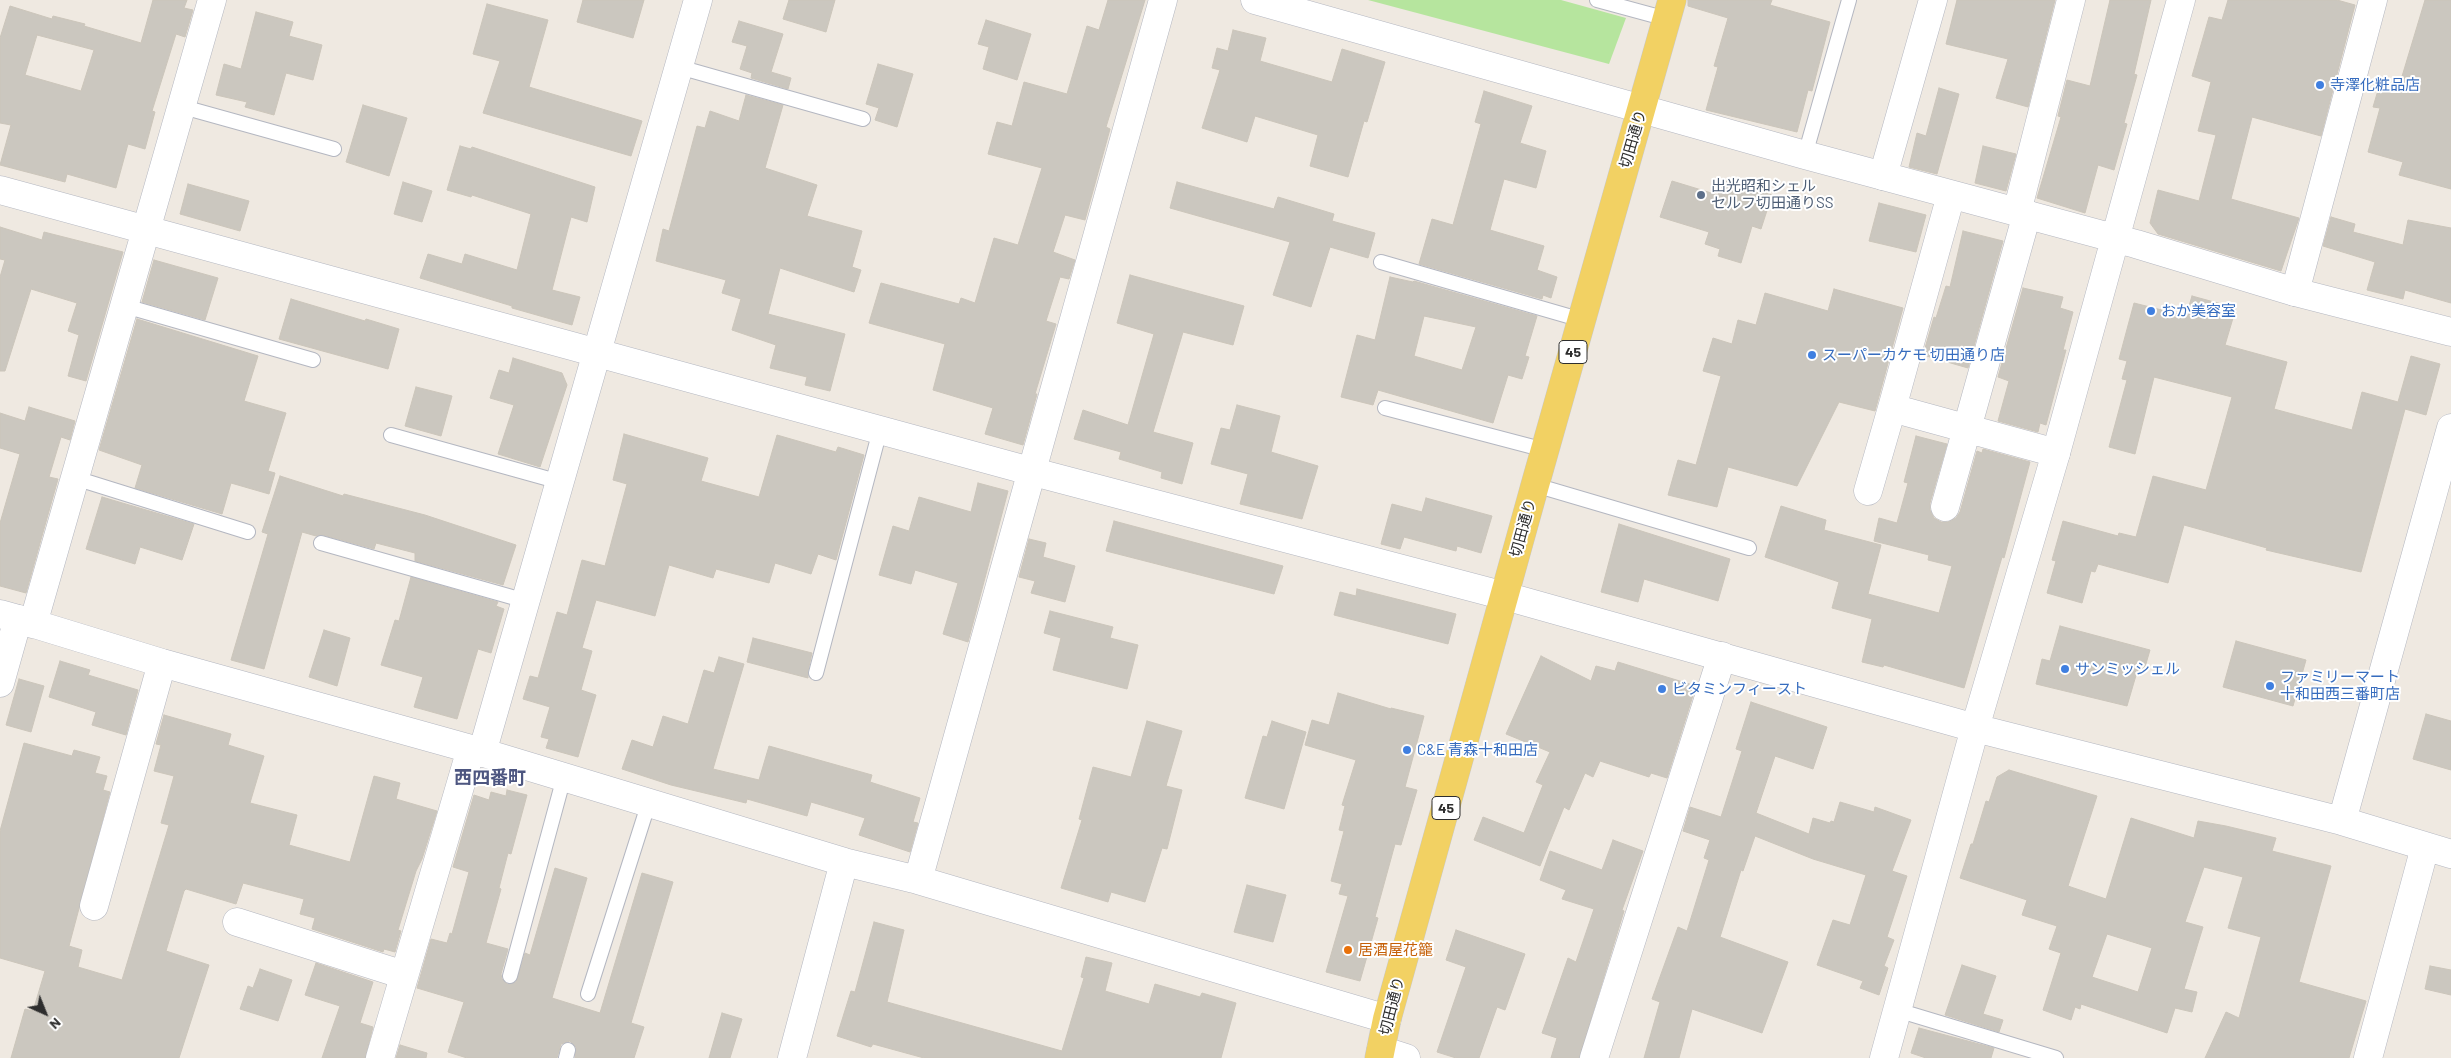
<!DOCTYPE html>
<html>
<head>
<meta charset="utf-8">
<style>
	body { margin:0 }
	#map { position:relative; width:2451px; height:1058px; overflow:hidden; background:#efe9e1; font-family:Barlow,sans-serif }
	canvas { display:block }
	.north { position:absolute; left:20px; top:988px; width:50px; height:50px; -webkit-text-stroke:4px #fff; paint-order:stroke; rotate:136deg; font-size:14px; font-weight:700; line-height:20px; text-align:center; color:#2e2e2e }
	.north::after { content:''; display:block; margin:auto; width:18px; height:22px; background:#2e2e2e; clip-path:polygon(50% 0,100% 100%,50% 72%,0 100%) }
</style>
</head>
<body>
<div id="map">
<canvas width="2451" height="1058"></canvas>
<div class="north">N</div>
</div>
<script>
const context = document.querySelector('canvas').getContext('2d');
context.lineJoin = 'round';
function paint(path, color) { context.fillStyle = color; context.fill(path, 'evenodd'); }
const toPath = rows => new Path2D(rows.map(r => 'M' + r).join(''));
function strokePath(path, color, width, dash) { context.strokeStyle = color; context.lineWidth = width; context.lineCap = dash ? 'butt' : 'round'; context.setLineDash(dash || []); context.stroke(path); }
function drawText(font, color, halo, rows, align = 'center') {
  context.font = font + ' Barlow,"Noto Sans JP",sans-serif'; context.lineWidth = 4; context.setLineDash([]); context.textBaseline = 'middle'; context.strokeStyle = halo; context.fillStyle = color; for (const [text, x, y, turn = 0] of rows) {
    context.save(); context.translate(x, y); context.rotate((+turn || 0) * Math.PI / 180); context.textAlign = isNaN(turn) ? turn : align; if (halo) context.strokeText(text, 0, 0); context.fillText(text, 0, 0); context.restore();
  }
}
paint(toPath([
	[1368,0,1561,0,1626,18,1609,64]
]), '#b6e59e');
const building = toPath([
	[153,0,187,0,184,8,193,10,185,37,176,34,152,111,155,112,145,149,128,144,116,188,67,174,65,182,0,165,11,125,0,123,0,38,10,6,52,19,53,16,85,24,84,26,141,43,153,0],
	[37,35,94,50,81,91,25,75,37,35],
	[583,0,644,0,633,38,577,22,583,0],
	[789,0,835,0,826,32,783,19,789,0],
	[1108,0,1145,0,1106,127,1110,129,1085,220,1065,215,1053,252,1075,260,1069,279,1060,277,1046,321,1056,324,1035,394,1037,394,1023,445,985,434,993,408,933,390,945,344,869,323,881,283,959,304,961,298,975,303,994,238,1018,245,1042,168,988,154,997,122,1012,126,1024,82,1067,94,1087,26,1099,30,1108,0],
	[1688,0,1772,0,1770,5,1830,22,1812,91,1808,90,1797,132,1706,110,1718,67,1714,66,1728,18,1688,6,1688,0],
	[1957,0,2055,0,2028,107,1996,98,2008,59,1946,44,1957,0],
	[2110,0,2151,0,2134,74,2137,75,2124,123,2127,124,2114,170,2098,165,2085,213,2037,198,2061,117,2058,116,2067,80,2090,86,2110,0],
	[2228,0,2337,0,2355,5,2321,136,2252,117,2231,199,2299,218,2281,271,2158,234,2150,223,2158,190,2199,201,2216,135,2198,131,2211,82,2192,76,2209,17,2222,20,2228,0],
	[2425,0,2451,0,2451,189,2399,175,2403,162,2368,152,2380,108,2373,107,2379,87,2397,93,2425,0],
	[487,4,548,20,529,87,642,121,631,156,483,113,500,61,473,54,487,4],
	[256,12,293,22,289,36,322,45,313,80,286,73,274,115,245,107,247,102,216,95,224,64,241,69,256,12],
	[986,20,1031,34,1017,80,983,69,989,47,978,44,986,20],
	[739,21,783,34,771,72,791,78,788,89,751,78,752,73,740,69,747,46,732,42,739,21],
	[1233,30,1266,38,1260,61,1332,82,1342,49,1385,62,1367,122,1364,121,1348,177,1310,166,1318,135,1255,116,1247,142,1202,128,1220,70,1212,68,1217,48,1228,51,1233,30],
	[878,64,913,74,897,127,875,120,879,108,866,104,878,64],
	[1939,88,1959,94,1937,174,1909,167,1917,133,1926,136,1939,88],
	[1484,91,1532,106,1520,143,1546,151,1536,188,1504,179,1490,230,1544,246,1537,270,1557,277,1551,298,1543,295,1542,299,1419,264,1432,219,1453,225,1481,124,1475,122,1484,91],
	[746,95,783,105,765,168,817,185,807,216,862,231,852,267,861,270,854,292,780,268,768,314,845,334,830,391,805,385,807,377,770,368,776,345,732,330,741,299,722,293,726,280,656,261,663,229,669,231,697,126,705,128,710,111,739,121,746,95],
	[363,105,407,118,389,176,346,162,363,105],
	[460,146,471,149,472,147,595,187,587,222,571,217,552,290,580,297,572,325,512,308,512,306,420,278,428,254,462,264,465,254,517,270,531,214,472,195,471,197,447,190,460,146],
	[1983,146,2016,154,2006,191,1975,183,1983,146],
	[1723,180,1772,195,1761,229,1752,226,1741,263,1718,256,1720,249,1705,244,1709,232,1660,217,1672,181,1718,195,1723,180],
	[403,182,432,191,422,222,394,214,403,182],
	[1177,182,1274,209,1278,197,1334,214,1332,221,1375,233,1368,258,1330,247,1311,307,1273,295,1290,242,1170,208,1177,182],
	[188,184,249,201,240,231,180,214,188,184],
	[1879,203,1926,215,1916,252,1869,241,1879,203],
	[2331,217,2355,224,2353,232,2403,245,2408,220,2451,228,2451,303,2405,290,2403,299,2367,290,2375,262,2323,246,2331,217],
	[0,227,42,240,44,232,123,252,86,381,68,376,79,335,68,331,77,303,31,289,5,371,0,371,0,277,5,260,0,259,0,227],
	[1963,231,2003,241,1968,368,1923,355,1934,317,1936,318,1946,286,1950,287,1963,231],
	[154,260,218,278,205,320,142,302,154,260],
	[1130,275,1244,306,1233,345,1183,332,1153,432,1193,443,1182,484,1161,478,1162,472,1119,459,1121,452,1074,439,1083,410,1128,425,1154,334,1117,323,1130,275],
	[1390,277,1413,282,1414,281,1537,316,1525,356,1529,357,1522,379,1508,375,1493,423,1378,390,1373,405,1341,397,1357,335,1375,340,1390,277],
	[1424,316,1476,327,1462,370,1414,356,1424,316],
	[2023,288,2063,297,2060,308,2073,312,2063,350,2066,350,2046,425,2040,423,2038,432,1998,421,2009,381,1998,377,2023,288],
	[1834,289,1903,308,1875,411,1839,402,1797,486,1728,467,1717,507,1668,495,1678,460,1696,465,1721,376,1703,371,1713,338,1732,344,1738,320,1756,325,1765,293,1828,311,1834,289],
	[2192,296,2236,308,2225,345,2287,362,2274,409,2352,430,2362,392,2398,402,2411,356,2440,364,2426,415,2405,409,2361,572,2266,550,2267,548,2184,525,2168,583,2098,564,2095,572,2091,571,2082,603,2047,593,2056,561,2052,560,2063,521,2118,536,2119,533,2136,537,2153,476,2206,490,2232,397,2154,377,2135,454,2109,447,2127,380,2122,379,2127,361,2119,359,2134,303,2186,316,2192,296],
	[291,299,365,321,366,319,399,329,388,369,279,339,291,299],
	[137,319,258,356,244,401,286,413,268,471,275,473,269,494,231,483,222,514,135,488,142,465,99,450,137,319],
	[513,358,562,373,567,385,540,467,498,454,514,405,490,398,499,370,509,373,513,358],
	[416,387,452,396,441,436,405,426,416,387],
	[1237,405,1280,416,1271,452,1318,466,1302,519,1240,504,1248,474,1211,464,1221,428,1230,430,1237,405],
	[29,407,75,421,70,440,61,437,49,477,58,479,26,593,0,586,0,523,20,454,0,448,0,413,25,421,29,407],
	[624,434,708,458,701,481,759,497,777,435,836,452,838,447,864,455,836,560,818,554,811,574,775,563,769,583,716,569,713,578,669,565,655,616,596,600,582,648,592,651,581,690,596,695,578,757,546,748,549,739,541,737,550,707,523,699,530,676,538,678,557,612,567,615,582,560,605,566,627,484,613,480,624,434],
	[1916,436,1947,444,1930,503,1930,510,1934,518,1941,522,1948,522,1956,518,1960,512,1977,451,1982,453,1983,449,2030,462,2004,558,2002,557,1964,688,1884,665,1883,667,1862,662,1872,619,1832,608,1839,582,1765,557,1781,506,1826,520,1824,530,1881,545,1868,594,1939,613,1952,566,1928,560,1929,555,1874,541,1879,518,1897,523,1908,483,1904,482,1916,436],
	[280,476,343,496,344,494,425,515,516,545,503,585,415,561,415,553,376,543,374,549,323,535,316,536,302,532,264,669,231,660,268,534,262,532,280,476],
	[978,483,1008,491,968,642,943,634,958,583,915,570,911,584,879,575,893,526,909,531,919,497,971,512,978,483],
	[102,497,194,524,182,560,140,547,135,564,86,549,102,497],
	[1426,498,1492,516,1481,553,1457,546,1456,551,1404,537,1400,549,1381,544,1392,504,1422,512,1426,498],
	[1114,521,1283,566,1274,594,1106,551,1114,521],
	[1619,524,1730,559,1718,601,1644,579,1638,602,1601,592,1619,524],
	[1029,539,1046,543,1043,557,1075,566,1065,602,1031,593,1035,581,1019,577,1029,539],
	[411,577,498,602,496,606,504,609,491,653,478,649,457,719,414,707,423,677,381,665,395,620,399,621,411,577],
	[1357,589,1456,614,1448,644,1334,615,1340,592,1356,596,1357,589],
	[1050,611,1113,627,1110,638,1138,645,1127,689,1053,670,1061,638,1044,633,1050,611],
	[2060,626,2150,650,2143,674,2137,672,2127,706,2036,684,2042,659,2050,661,2060,626],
	[324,630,350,638,337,686,309,677,324,630],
	[753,638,812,653,808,671,808,678,747,662,753,638],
	[2236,641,2306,660,2293,706,2223,687,2236,641],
	[1541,656,1591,681,1596,666,1615,671,1618,662,1696,686,1667,778,1651,773,1649,777,1600,761,1593,777,1585,773,1569,810,1564,807,1540,866,1474,840,1483,817,1524,833,1543,785,1536,782,1550,752,1506,734,1541,656],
	[719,657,744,664,713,769,759,780,769,746,872,775,870,782,920,798,913,822,918,823,910,852,859,835,865,818,811,802,807,816,747,799,746,803,671,785,622,769,632,740,653,747,663,716,688,724,704,670,714,673,719,657],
	[60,661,90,670,88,675,138,690,126,735,92,725,96,712,49,697,60,661],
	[19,679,44,686,31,732,6,725,19,679],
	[1338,693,1391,709,1391,708,1424,716,1405,787,1417,790,1401,845,1395,844,1375,917,1378,918,1360,981,1326,972,1348,896,1339,894,1342,884,1331,881,1344,831,1339,830,1345,806,1342,805,1356,760,1305,745,1312,720,1329,725,1338,693],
	[1751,702,1827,727,1813,769,1775,756,1756,813,1809,834,1813,818,1830,823,1831,821,1834,822,1840,802,1874,812,1875,807,1911,820,1892,871,1907,876,1887,937,1894,940,1884,966,1888,968,1879,995,1860,988,1863,981,1817,965,1833,920,1850,925,1866,875,1813,859,1755,836,1743,871,1741,870,1720,937,1788,962,1762,1033,1692,1009,1679,1058,1644,1058,1660,1002,1652,999,1678,927,1687,931,1709,860,1704,858,1710,840,1683,831,1690,807,1721,817,1742,751,1736,749,1751,702],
	[2426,714,2451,721,2451,770,2413,759,2426,714],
	[164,715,231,734,228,745,264,756,250,803,297,815,289,845,350,862,374,776,400,783,396,799,437,811,422,859,416,871,398,930,401,931,395,952,384,949,383,952,312,929,315,918,300,914,304,899,243,883,236,904,186,889,184,891,166,951,209,965,179,1058,11,1058,25,1009,33,1011,45,971,0,958,0,831,24,743,72,756,74,750,100,757,95,773,107,776,103,790,110,792,69,946,82,950,78,967,122,980,169,825,161,823,174,776,154,771,161,745,156,744,164,715],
	[1147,721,1182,731,1166,786,1182,790,1167,849,1162,848,1145,902,1111,892,1108,902,1061,888,1082,820,1079,819,1093,767,1131,777,1147,721],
	[1272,721,1306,732,1284,809,1245,798,1263,736,1267,737,1272,721],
	[2009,770,2097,796,2068,886,2106,899,2131,818,2194,838,2198,821,2226,826,2276,838,2272,851,2331,866,2299,982,2366,1001,2349,1058,2205,1058,2226,1012,2239,1018,2261,937,2228,928,2243,877,2204,867,2185,922,2203,927,2184,989,2197,992,2192,1012,2175,1008,2167,1033,2081,1004,2080,1009,2075,1007,2071,1020,2043,1010,2061,953,2049,949,2057,926,2022,915,2027,900,1960,878,1971,844,1973,844,1986,801,1989,802,1997,777,2009,770],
	[2107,934,2152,948,2138,992,2092,977,2107,934],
	[507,790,527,795,511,854,508,853,499,888,501,889,486,943,508,949,501,974,502,979,507,984,516,982,525,953,530,955,555,868,587,878,552,998,600,1013,642,873,673,882,631,1023,644,1027,634,1058,575,1058,576,1047,570,1041,561,1044,557,1058,467,1058,448,1052,464,1002,417,988,431,939,447,943,450,933,452,934,469,872,453,867,474,795,489,800,491,792,506,796,507,790],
	[1613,840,1643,851,1622,910,1624,911,1579,1058,1551,1058,1557,1038,1542,1033,1568,958,1576,962,1594,909,1562,899,1566,890,1540,880,1550,851,1602,870,1613,840],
	[1247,885,1286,895,1273,942,1234,932,1247,885],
	[874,922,904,930,887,1002,1062,1051,1084,978,1081,977,1086,957,1112,963,1105,991,1149,1004,1155,984,1200,997,1202,993,1236,1003,1221,1058,924,1058,873,1044,871,1047,837,1036,851,991,855,992,874,922],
	[1456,930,1525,954,1505,1010,1497,1007,1479,1058,1456,1058,1437,1052,1466,967,1446,960,1456,930],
	[316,963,373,982,360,1023,373,1027,365,1058,322,1058,340,1006,305,995,316,963],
	[1962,965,1996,976,1983,1014,2003,1020,1999,1032,1945,1015,1962,965],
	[2430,966,2451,970,2451,995,2425,989,2430,966],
	[260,969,292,980,278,1021,240,1009,248,986,253,988,260,969],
	[722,1013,742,1019,730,1058,709,1058,722,1013],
	[1919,1028,1994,1048,1991,1058,1926,1058,1911,1053,1919,1028],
	[400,1045,427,1053,426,1058,396,1058,400,1045]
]);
paint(building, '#cbc7bf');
strokePath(building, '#cbc5ba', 1);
const service = toPath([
	[1597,0,1667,19],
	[679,67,863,119],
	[183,107,334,149],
	[1805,155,1849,0],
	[1381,262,1582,320],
	[125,306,313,360],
	[1385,408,1545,450],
	[391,435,560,482],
	[75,478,248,532],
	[1535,485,1749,548],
	[321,543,526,601],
	[816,673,880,430],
	[510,976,564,777],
	[588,994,649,802],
	[1897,1010,2056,1058],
	[566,1058,568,1050]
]);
const minor = toPath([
	[1883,176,1933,0],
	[1951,195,1892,408,2056,453],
	[2017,212,2071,0],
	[2295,292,2373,0],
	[1868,491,1892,408],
	[1945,507,2027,214],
	[33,624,212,0],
	[0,683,18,619,162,663,471,749,844,862,918,880,1387,1019],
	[482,753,698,0],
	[918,880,1163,0],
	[94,906,162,663],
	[237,922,404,975],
	[1381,1050,1406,1058],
	[380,1058,471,749],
	[792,1058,844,862],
	[1594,1058,1722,656],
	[1884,1058,1975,728]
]);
const tertiary = toPath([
	[1255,0,1805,155,2136,244,2295,292,2451,332],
	[0,190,1030,471,1505,596,1975,728,2342,821,2451,854],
	[0,614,18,619],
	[1975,728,2056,453,2181,0],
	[2342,821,2451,428],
	[2368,1058,2425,847]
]);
const primary = toPath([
	[1379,1058,1387,1019,1535,485,1672,0]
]);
strokePath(service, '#b4b7c1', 16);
strokePath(minor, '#b4b7c1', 29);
strokePath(tertiary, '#b4b7c1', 29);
strokePath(primary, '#c9c9c9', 29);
strokePath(service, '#fff', 14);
strokePath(minor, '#fff', 28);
strokePath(tertiary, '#fff', 28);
strokePath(primary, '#f2d163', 28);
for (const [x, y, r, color] of [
	[2320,85,5,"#3f7fe0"],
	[1701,195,5,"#5c6f8a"],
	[2151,311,5,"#3f7fe0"],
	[1812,355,5,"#3f7fe0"],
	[2065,669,5,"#3f7fe0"],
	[2270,686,5,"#3f7fe0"],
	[1662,689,5,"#3f7fe0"],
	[1407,750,5,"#3f7fe0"],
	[1348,950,5,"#e8710a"]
]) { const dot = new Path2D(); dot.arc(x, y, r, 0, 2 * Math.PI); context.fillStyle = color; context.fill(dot); strokePath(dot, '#fff', 2); }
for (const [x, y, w] of [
	[1573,352,28],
	[1446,808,28]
]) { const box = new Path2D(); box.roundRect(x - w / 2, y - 11.5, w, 23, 4); context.fillStyle = '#fff'; context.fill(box); strokePath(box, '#2e2e2e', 1); }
drawText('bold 14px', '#2e2e2e', null, [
	["45",1573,352],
	["45",1446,808]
]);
drawText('15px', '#366cbe', '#fff', [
	["寺澤化粧品店",2330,85],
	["おか美容室",2161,311],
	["スーパーカケモ 切田通り店",1822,355],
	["サンミッシェル",2075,669],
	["ファミリーマート",2280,677],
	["十和田西三番町店",2280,694],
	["ビタミンフィースト",1672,689],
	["C&E 青森十和田店",1417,750]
], 'left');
drawText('15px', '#2e2e2e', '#fff', [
	["切田通り",1633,139,-74],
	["切田通り",1523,528,-75],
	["切田通り",1392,1006,-76]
]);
drawText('15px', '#4e5e75', '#fff', [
	["出光昭和シェル",1711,186],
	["セルフ切田通りSS",1711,203]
], 'left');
drawText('15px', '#c56008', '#fff', [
	["居酒屋花籠",1358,950]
], 'left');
drawText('bold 18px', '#4d5680', '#fff', [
	["西四番町",490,778]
]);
</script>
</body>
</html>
